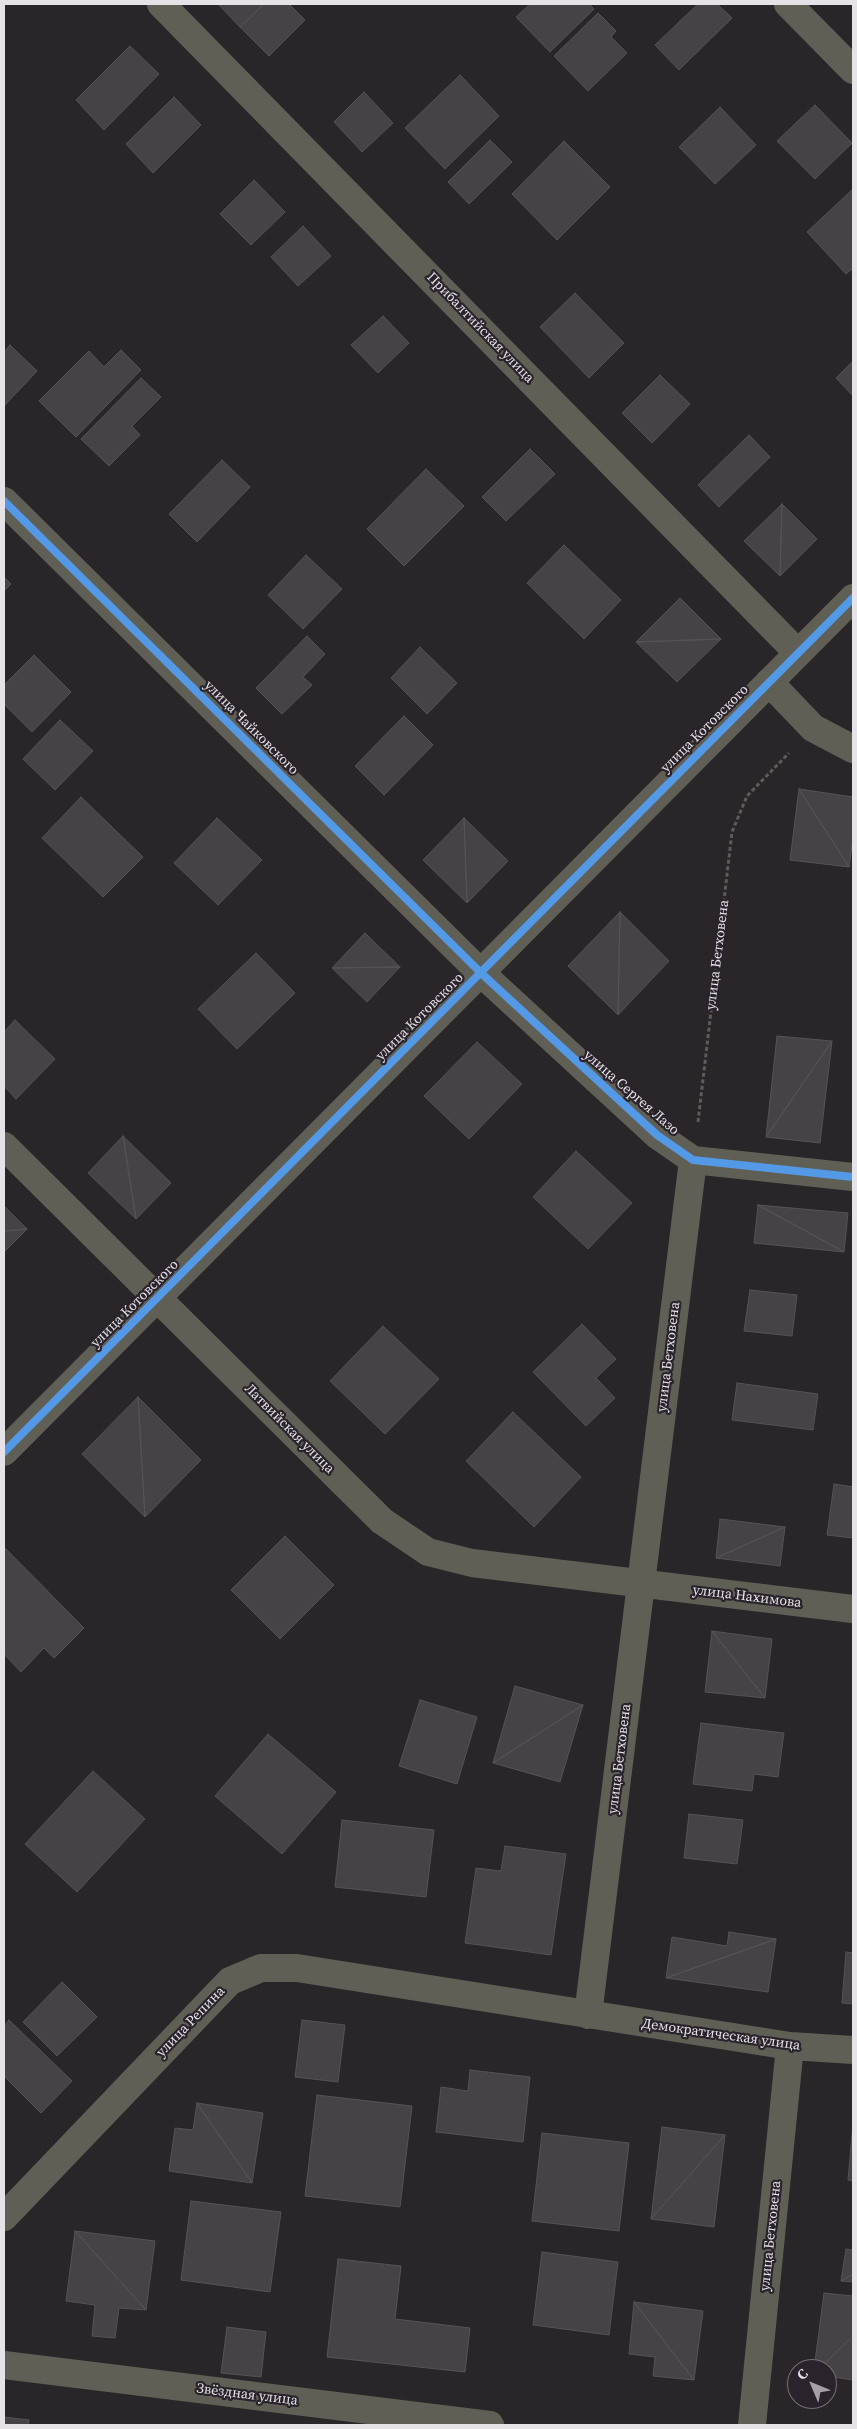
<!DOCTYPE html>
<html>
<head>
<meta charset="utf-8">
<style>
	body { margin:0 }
	#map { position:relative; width:857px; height:2429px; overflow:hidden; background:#292529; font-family:"Source Serif 4",serif }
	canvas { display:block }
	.frame { position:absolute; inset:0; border:5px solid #e7e2e8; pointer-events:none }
	.north { position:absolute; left:787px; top:2359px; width:50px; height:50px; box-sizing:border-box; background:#2a232b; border:1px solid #766f77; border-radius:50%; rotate:315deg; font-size:14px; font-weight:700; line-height:20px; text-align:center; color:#e7e2e8 }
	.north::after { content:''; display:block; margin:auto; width:18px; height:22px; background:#a4a0a5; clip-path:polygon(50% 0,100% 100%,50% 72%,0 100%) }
</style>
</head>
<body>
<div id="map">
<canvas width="857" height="2429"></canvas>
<div class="frame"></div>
<div class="north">С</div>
</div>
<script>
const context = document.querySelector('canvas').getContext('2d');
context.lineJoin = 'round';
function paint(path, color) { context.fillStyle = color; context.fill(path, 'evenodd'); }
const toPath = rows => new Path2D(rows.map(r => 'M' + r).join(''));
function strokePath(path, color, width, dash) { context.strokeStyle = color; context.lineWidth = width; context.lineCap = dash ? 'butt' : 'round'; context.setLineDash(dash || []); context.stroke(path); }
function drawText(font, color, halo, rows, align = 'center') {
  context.font = font + ' "Source Serif 4",serif'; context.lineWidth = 4.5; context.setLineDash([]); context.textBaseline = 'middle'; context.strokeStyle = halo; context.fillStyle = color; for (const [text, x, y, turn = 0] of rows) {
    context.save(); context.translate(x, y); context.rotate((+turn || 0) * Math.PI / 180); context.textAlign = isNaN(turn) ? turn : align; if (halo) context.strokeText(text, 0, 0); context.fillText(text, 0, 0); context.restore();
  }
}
const building = toPath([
	[218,4,264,4,240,27,218,4],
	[264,4,289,4,305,20,269,56,240,27,264,4],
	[530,4,589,4,594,9,550,52,516,17,530,4],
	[698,4,717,4,732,18,679,70,655,45,698,4],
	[598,13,616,31,611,37,627,53,588,91,554,56,598,13],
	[130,46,159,74,104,130,76,100,130,46],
	[460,75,499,116,445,169,405,128,460,75],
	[364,92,393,123,362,152,334,122,364,92],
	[174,97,201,125,153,173,126,144,174,97],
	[815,105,852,143,815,179,777,141,815,105],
	[720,107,756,145,715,184,679,147,720,107],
	[490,140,512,162,469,204,448,182,490,140],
	[564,141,610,187,557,240,512,194,564,141],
	[254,180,285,212,251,245,220,214,254,180],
	[853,189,853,268,846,274,807,232,853,189],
	[303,226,331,256,298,286,271,257,303,226],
	[575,293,624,343,589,378,540,327,575,293],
	[383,316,409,343,378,373,351,345,383,316],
	[10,345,37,371,4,406,4,352,10,345],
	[121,350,141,370,76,437,39,401,89,351,104,367,121,350],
	[853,361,853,396,836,378,853,361],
	[660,375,690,404,652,443,622,413,660,375],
	[141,378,161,397,132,426,140,435,109,466,81,439,141,378],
	[749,435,770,457,719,507,698,485,749,435],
	[530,449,555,474,506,521,482,497,530,449],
	[222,460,250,487,197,542,169,514,222,460],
	[426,469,464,506,404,566,367,529,426,469],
	[782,504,817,539,780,576,782,504],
	[782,504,780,576,744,541,782,504],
	[564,545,621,600,584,639,527,583,564,545],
	[306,555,342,589,303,629,268,595,306,555],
	[4,577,11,584,4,591,4,577],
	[680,598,721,639,636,642,680,598],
	[307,636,325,654,303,677,312,685,282,714,256,688,307,636],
	[721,639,677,682,636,642,721,639],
	[420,647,457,683,427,714,391,678,420,647],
	[34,655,71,692,32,732,4,704,4,685,34,655],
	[404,716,433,745,384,795,355,766,404,716],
	[60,720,93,751,55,790,23,759,60,720],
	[799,789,849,867,790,860,799,789],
	[799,789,853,797,853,838,849,867,799,789],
	[81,797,143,857,103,897,42,838,81,797],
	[217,818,262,860,218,905,174,863,217,818],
	[464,818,467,903,423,860,464,818],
	[464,818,508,861,467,903,464,818],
	[620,912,618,1015,568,966,620,912],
	[620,912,669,961,618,1015,620,912],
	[365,933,400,967,332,968,365,933],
	[256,953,295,993,237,1049,198,1009,256,953],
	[400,967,367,1002,332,968,400,967],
	[15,1020,55,1059,16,1099,4,1086,4,1032,15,1020],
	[777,1036,832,1041,766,1137,777,1036],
	[832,1041,820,1143,766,1137,832,1041],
	[477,1042,522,1084,469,1139,424,1096,477,1042],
	[123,1136,136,1219,88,1173,123,1136],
	[123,1136,171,1183,136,1219,123,1136],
	[576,1151,632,1203,588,1249,533,1197,576,1151],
	[758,1205,844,1252,754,1243,758,1205],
	[758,1205,848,1213,844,1252,758,1205],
	[4,1206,27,1229,4,1231,4,1206],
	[27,1229,4,1252,4,1231,27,1229],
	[750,1290,797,1295,792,1336,744,1331,750,1290],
	[582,1324,616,1359,596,1378,615,1398,586,1426,533,1372,582,1324],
	[383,1326,439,1379,385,1434,330,1381,383,1326],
	[737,1383,818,1394,813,1430,732,1420,737,1383],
	[138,1397,145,1517,82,1454,138,1397],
	[138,1397,201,1460,145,1517,138,1397],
	[513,1412,581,1477,534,1527,466,1461,513,1412],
	[834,1484,853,1487,853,1538,827,1535,834,1484],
	[720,1519,785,1527,716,1558,720,1519],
	[785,1527,780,1566,716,1558,785,1527],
	[285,1536,334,1585,280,1639,231,1590,285,1536],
	[4,1547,84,1628,54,1658,44,1648,21,1672,4,1654,4,1547],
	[712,1631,772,1639,765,1698,712,1631],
	[712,1631,765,1698,705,1692,712,1631],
	[515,1686,583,1705,493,1763,515,1686],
	[420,1700,477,1717,457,1784,399,1766,420,1700],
	[583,1705,560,1782,493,1763,583,1705],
	[701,1723,784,1733,778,1777,754,1774,752,1791,693,1784,701,1723],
	[268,1734,336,1792,282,1854,215,1796,268,1734],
	[93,1771,145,1819,77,1892,25,1844,93,1771],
	[689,1814,743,1820,737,1864,684,1858,689,1814],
	[342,1820,434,1830,426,1897,335,1887,342,1820],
	[505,1846,566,1854,551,1955,465,1943,476,1868,501,1871,505,1846],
	[729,1932,776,1939,666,1978,672,1937,727,1946,729,1932],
	[776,1939,768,1992,666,1978,776,1939],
	[846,1952,853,1953,853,2004,842,2003,846,1952],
	[62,1982,97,2017,57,2056,23,2022,62,1982],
	[9,2020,72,2081,41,2113,4,2076,4,2026,9,2020],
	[302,2020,345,2025,338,2082,295,2077,302,2020],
	[470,2070,530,2077,523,2142,436,2132,441,2087,468,2091,470,2070],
	[317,2095,412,2106,400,2207,305,2196,317,2095],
	[197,2103,263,2113,252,2183,197,2103],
	[197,2103,252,2183,169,2171,175,2128,193,2130,197,2103],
	[853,2123,853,2181,848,2180,853,2123],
	[662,2127,725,2135,651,2219,662,2127],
	[542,2133,629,2143,619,2231,532,2221,542,2133],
	[725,2135,714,2227,651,2219,725,2135],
	[191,2201,281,2212,270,2292,181,2280,191,2201],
	[75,2231,146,2310,119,2308,115,2338,92,2336,95,2305,66,2301,75,2231],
	[75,2231,155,2241,146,2310,75,2231],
	[846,2249,853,2250,853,2274,841,2281,846,2249],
	[542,2252,618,2262,609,2335,533,2325,542,2252],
	[338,2259,401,2266,395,2319,470,2328,465,2372,327,2357,338,2259],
	[853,2274,853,2282,841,2281,853,2274],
	[824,2293,853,2296,853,2336,819,2369,814,2369,824,2293],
	[634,2302,694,2380,653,2376,655,2357,629,2354,634,2302],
	[634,2302,703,2311,694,2380,634,2302],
	[227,2327,266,2332,261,2377,221,2373,227,2327],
	[853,2336,853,2380,827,2376,827,2369,819,2369,853,2336],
	[4,2417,29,2420,28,2425,4,2425,4,2417]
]);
paint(building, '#464246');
strokePath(building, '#565255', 1);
strokePath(toPath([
	[698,1122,732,832,747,796,789,753]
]), '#5d5c59', 3, [4, 2.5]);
strokePath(toPath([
	[161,4,798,653],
	[788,4,853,70],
	[4,501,481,973,657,1135,693,1160,853,1177],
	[769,682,813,728,853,749],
	[4,1146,382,1521,428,1552,472,1563,853,1609],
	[4,1452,853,598],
	[588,2015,693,1160],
	[4,2217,230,1981,261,1968,297,1968,790,2046,853,2050],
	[4,2365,490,2425],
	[752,2425,790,2046]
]), '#5f5f56', 28);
strokePath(toPath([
	[4,501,481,973,657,1135,693,1160,853,1177],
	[4,1452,853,598]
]), '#5399e6', 8);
drawText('14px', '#e7e2e8', '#2a232b', [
	["Прибалтийская улица",480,328,46],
	["улица Чайковского",251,728,45],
	["улица Котовского",705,729,-45],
	["улица Бетховена",718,955,-83],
	["улица Котовского",420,1017,-45],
	["улица Сергея Лазо",631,1093,41],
	["улица Котовского",135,1304,-45],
	["улица Бетховена",669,1357,-83],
	["Латвийская улица",289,1429,45],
	["улица Нахимова",747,1597,7],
	["улица Бетховена",620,1759,-83],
	["улица Репина",191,2022,-46],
	["Демократическая улица",721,2035,8],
	["улица Бетховена",771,2236,-84],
	["Звёздная улица",247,2395,7]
]);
</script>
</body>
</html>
